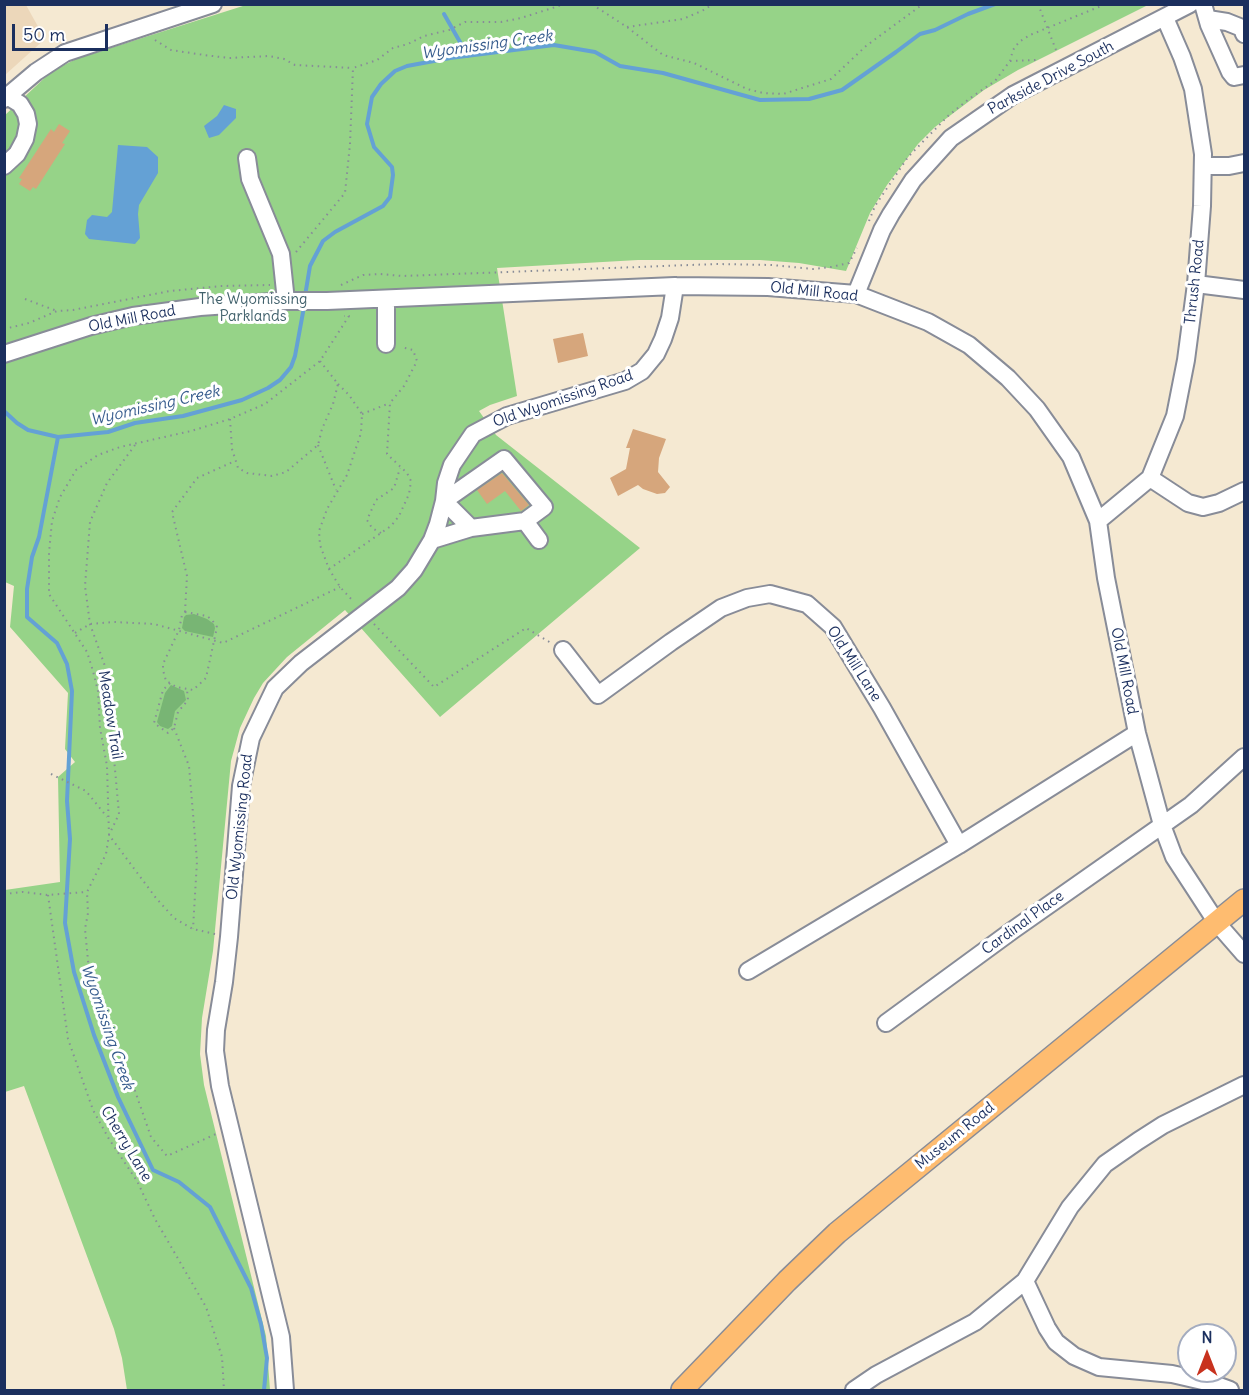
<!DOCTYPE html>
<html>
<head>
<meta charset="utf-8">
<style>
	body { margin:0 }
	#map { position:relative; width:1249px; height:1395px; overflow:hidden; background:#f5e9d2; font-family:Delius,sans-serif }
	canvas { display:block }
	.frame { position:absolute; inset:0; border:6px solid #1b2f5e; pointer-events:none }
	.north { position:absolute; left:1177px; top:1323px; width:60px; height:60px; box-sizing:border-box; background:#fff; border:2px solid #a4acbf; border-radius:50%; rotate:0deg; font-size:16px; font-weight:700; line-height:24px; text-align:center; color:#1b2f5e }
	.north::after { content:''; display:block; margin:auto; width:21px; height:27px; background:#c8321e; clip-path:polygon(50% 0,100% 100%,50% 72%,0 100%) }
	.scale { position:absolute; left:12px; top:24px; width:96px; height:27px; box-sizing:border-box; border:3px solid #1b2f5e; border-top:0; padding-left:8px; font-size:18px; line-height:21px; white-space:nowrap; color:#1b2f5e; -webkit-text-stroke:4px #fff; paint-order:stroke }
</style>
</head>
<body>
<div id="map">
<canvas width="1249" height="1395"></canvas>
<div class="frame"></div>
<div class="north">N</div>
<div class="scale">50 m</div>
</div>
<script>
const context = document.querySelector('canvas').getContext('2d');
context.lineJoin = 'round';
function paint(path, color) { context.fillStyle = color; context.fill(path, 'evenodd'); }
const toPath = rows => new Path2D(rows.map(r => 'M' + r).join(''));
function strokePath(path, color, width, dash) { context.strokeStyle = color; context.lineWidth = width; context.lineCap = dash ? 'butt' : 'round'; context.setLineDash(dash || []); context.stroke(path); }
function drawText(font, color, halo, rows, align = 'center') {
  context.font = font + ' Delius,sans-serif'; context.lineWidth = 6; context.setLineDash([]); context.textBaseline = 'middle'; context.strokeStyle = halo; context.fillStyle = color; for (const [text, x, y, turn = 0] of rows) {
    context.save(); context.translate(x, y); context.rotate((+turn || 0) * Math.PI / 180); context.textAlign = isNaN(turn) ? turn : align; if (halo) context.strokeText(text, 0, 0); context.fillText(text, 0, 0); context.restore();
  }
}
paint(toPath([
	[5,4,26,5,45,39,5,75]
]), '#ecd7ba');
paint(toPath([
	[246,5,1148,5,1018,70,984,90,935,127,918,144,887,185,870,213,846,271,799,263,760,260,638,260,497,268,517,396,490,405,479,411,496,435,640,548,440,717,345,610,287,657,263,683,254,698,240,728,231,761,213,951,202,1018,200,1054,204,1085,266,1336,270,1390,127,1390,122,1358,114,1329,24,1086,5,1092,5,890,60,882,58,777,75,762,65,749,68,693,10,627,14,586,5,582,4,116,52,71,76,59]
]), '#96d388');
paint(toPath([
	[194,614,207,619,214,624,215,628,213,637,185,631,182,628,184,617,186,615],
	[171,685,184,691,186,700,175,711,172,726,168,729,160,726,157,722,165,693]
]), '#78b574');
paint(toPath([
	[224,105,236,109,236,118,219,135,209,138,204,126,217,116],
	[118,145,147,147,158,157,158,173,139,205,138,214,140,238,135,244,89,239,85,234,87,220,92,215,107,217,112,212]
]), '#64a1d5');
strokePath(toPath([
	[444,14,468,56],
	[305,296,310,266,323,241,335,232,383,206,390,197,393,175,392,167,374,147,367,124,372,97,381,84,395,71,407,66,450,58,554,45,595,52,620,66,663,73,760,100,809,99,842,90,896,52,920,34,935,30,968,14,995,4],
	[4,411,17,423,28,430,58,437,108,432,135,423,183,416,242,400,268,388,280,380,291,367,295,356,304,307],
	[58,437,39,537,32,557,27,589,27,617,57,643,67,664,72,691,67,801,70,839,65,923,74,972,94,1035,118,1097,153,1170,179,1182,210,1207,251,1288,261,1324,267,1358,264,1390]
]), '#64a1d5', 4);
paint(toPath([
	[59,124,70,131,62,143,65,144,36,189,33,187,30,191,19,184,22,179,19,178,51,129,54,132],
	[583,333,588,356,558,363,553,339],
	[633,429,666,439,659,458,658,472,670,487,665,493,657,494,643,489,638,485,618,496,610,478,626,469,630,448,626,448],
	[502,473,529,505,521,511,505,491,487,504,477,490]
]), '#d6a67c');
const minor = toPath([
	[1203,4,1209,25,1230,72,1234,77,1244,75],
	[1208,19,1227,22,1242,28,1244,34],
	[4,99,36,72,65,53,213,4],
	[247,158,250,179,281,254,286,301],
	[4,166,17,154,25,139,28,124,26,114,20,104,7,96],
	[1203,166,1229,166,1244,163],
	[1196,284,1244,290],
	[856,294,882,230,891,214,913,180,951,138,1013,95,1190,4],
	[386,299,386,344],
	[4,354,91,326,133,316,200,307,286,301,327,301,675,286,768,287,856,294,928,322,969,345,1008,378,1037,409,1071,457,1098,521,1106,578,1137,733,1162,825,1174,857,1217,923,1244,954],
	[1150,478,1188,503,1203,507,1219,503,1244,491],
	[525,521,544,507,504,459,444,501,471,528,525,521,539,540],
	[1098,521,1150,478,1175,416,1186,360,1196,284,1202,206,1203,154,1193,89,1182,57,1165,18],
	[432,540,471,528],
	[563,650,598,695,671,642,721,608,747,598,770,594,807,604,833,627,882,708,959,845,1137,733],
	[748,971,959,845],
	[886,1023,1013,930,1191,805,1244,757],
	[1025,1281,1047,1328,1056,1342,1074,1356,1099,1367,1172,1374,1211,1383,1230,1390],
	[285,1390,281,1337,220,1086,215,1051,216,1030,224,982,229,937,241,786,251,738,275,688,301,663,398,588,414,570,432,540,438,524,444,501,446,483,452,465,473,434,507,416,625,381,642,371,656,354,663,339,670,318,675,286],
	[854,1390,876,1375,975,1322,1025,1281,1070,1207,1105,1164,1138,1141,1163,1125,1244,1085]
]);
const major = toPath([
	[682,1390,787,1281,837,1233,1244,900]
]);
strokePath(minor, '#888c98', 20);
strokePath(major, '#888c98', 24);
strokePath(toPath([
	[586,4,593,5,627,27,663,55,694,63,747,89,763,93,783,94,831,79,866,46,923,4],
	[1038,4,1056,50],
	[627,27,683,19,706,9,712,4],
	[155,40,171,50,204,55,229,58,269,56,284,59,295,65,353,68],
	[1010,61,1036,60],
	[869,221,875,206,908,157,948,116,969,99,995,81,1010,61,1013,50,1019,42,1030,35,1106,4],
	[296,252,345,193,350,144,353,68,377,60,393,48,408,44,424,36,449,30,465,22,501,22,521,18,565,4],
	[341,285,363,275,380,274,402,276,716,264,772,265,813,269,831,267,849,263,857,248],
	[25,299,57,311],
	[4,329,29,323,57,311,73,310,170,291,222,286,270,285],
	[338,384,349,395,362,414,361,433,347,475,327,509,319,531,320,545,329,569,340,587,354,602],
	[362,414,390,403],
	[230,419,232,449,238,468,247,473,272,476,286,472,318,445,322,429,333,404,338,384,320,361],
	[135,445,107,483,90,522,85,586,90,624,106,669,119,814,109,835,106,854,87,892,88,913,85,929,89,971,99,1008,133,1085,151,1137,167,1156,216,1134],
	[318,445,336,490],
	[381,533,372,528,367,520,376,500,394,488,400,468],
	[329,569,391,526,399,516,409,494,411,481,407,473,387,454,390,403,404,386,417,361,413,350,401,347],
	[185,612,207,616,212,620,217,627,206,678,193,690,176,687,170,683,166,681,163,670,163,664,179,630,182,615,185,612],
	[185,612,187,576,172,512,197,478,235,461],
	[374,624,434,687,526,628,551,643],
	[75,633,90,624,114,622,154,624,223,643,340,587],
	[170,683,163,690,154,723,168,733,174,728,178,712,188,700,187,690],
	[174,728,189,766,197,861,193,929],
	[51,774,86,791,107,817],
	[4,894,23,892,48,895,85,892],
	[48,895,68,1039,93,1110,109,1139,137,1181,155,1219,206,1307,222,1357,224,1390],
	[215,934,193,929,174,918,156,898,109,835,107,766,100,728,98,691,93,671,87,652,49,594,49,553,52,521,60,497,76,470,98,455,120,447,191,431,230,419,265,404,320,361,349,316,344,316]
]), '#888c98', 2, [1.5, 4.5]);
strokePath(minor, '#fff', 16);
strokePath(major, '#febc70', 21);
drawText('15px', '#1b2f5e', '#fff', [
	["Parkside Drive South",1051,78,-28],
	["Thrush Road",1195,282,-84],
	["Old Mill Road",814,292,6],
	["Old Mill Road",132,319,-11],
	["Old Wyomissing Road",563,399,-19],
	["Old Mill Lane",854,664,57],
	["Old Mill Road",1124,671,79],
	["Meadow Trail",110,715,81],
	["Old Wyomissing Road",240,827,-84],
	["Cardinal Place",1023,923,-36],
	["Museum Road",955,1136,-39],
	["Cherry Lane",126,1144,59]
]);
drawText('15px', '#40606b', '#fff', [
	["The Wyomissing",253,300],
	["Parklands",253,317]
]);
drawText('italic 16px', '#385d8e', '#fff', [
	["Wyomissing Creek",487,45,-8],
	["Wyomissing Creek",155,406,-13],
	["Wyomissing Creek",107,1027,71]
]);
</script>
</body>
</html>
